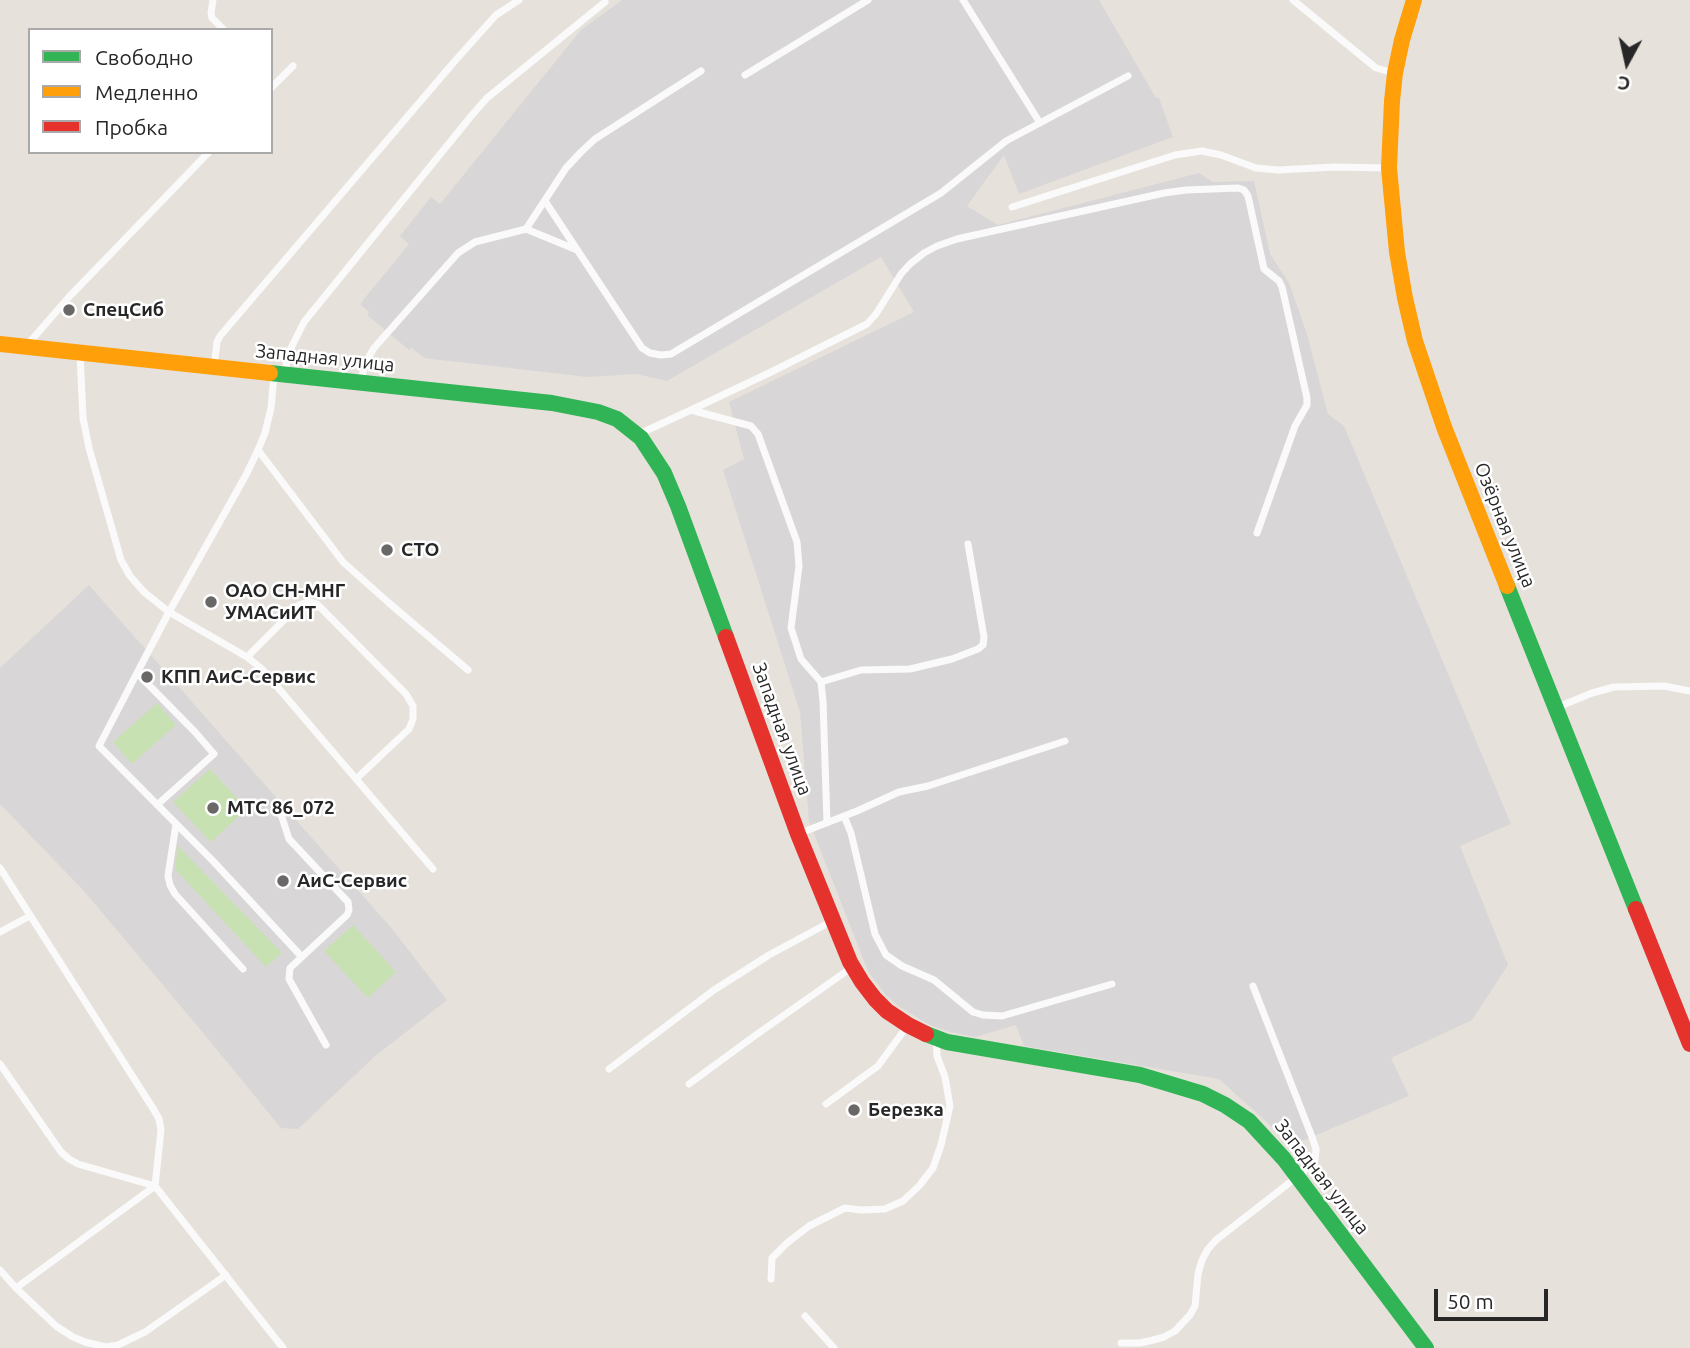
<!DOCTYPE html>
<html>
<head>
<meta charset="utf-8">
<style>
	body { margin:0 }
	#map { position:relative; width:1690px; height:1348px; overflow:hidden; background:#e6e1db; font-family:Ubuntu,sans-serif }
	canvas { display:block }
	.legend { position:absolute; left:28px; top:28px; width:245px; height:126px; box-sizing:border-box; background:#fff; border:2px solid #a9a9a9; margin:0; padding:9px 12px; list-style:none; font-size:21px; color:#272727 }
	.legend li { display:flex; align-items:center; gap:14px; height:35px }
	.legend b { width:35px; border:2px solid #a9a9a9 }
	.north { position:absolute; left:1592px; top:28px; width:70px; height:70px; -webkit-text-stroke:5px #fff; paint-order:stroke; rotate:188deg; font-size:19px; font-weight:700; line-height:28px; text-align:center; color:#272727 }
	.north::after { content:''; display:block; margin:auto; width:24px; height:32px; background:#272727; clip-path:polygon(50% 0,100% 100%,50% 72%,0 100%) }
	.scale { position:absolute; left:1434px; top:1289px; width:114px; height:32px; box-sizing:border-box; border:4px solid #272727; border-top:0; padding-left:9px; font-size:21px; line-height:24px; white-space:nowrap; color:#272727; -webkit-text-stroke:5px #fff; paint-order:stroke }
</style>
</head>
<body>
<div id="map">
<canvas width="1690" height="1348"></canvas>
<ul class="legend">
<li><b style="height:9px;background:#30b455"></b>Свободно</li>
<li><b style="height:9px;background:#ff9f0a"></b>Медленно</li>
<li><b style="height:9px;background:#e5322d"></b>Пробка</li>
</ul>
<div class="north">С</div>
<div class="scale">50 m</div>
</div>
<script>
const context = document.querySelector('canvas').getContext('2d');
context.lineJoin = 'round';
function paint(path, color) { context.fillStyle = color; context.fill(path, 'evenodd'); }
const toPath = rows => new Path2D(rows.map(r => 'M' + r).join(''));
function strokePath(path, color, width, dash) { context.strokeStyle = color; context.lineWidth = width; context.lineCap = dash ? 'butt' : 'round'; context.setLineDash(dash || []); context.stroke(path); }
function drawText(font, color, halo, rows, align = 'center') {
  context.font = font + ' Ubuntu,sans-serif'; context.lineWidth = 5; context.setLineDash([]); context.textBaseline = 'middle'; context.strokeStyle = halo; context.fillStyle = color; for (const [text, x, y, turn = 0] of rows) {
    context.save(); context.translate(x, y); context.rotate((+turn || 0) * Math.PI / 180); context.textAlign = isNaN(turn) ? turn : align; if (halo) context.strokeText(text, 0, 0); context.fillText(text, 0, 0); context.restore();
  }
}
paint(toPath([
	[622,0,1099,0,1156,98,1159,98,1173,137,1019,194,1004,155,967,206,998,225,1199,173,1213,182,1254,181,1270,254,1289,283,1307,334,1328,414,1344,426,1511,824,1460,846,1508,965,1472,1020,1391,1058,1409,1096,1290,1146,1280,1134,1219,1079,1024,1046,1016,1025,975,1037,950,1032,930,1025,898,1006,886,995,868,971,809,821,800,712,723,470,744,459,729,402,914,312,881,257,667,381,636,374,587,377,424,358,412,348,409,350,367,315,369,312,360,304,409,244,400,236,431,197,440,204,581,30],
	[89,585,393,930,447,1000,374,1057,298,1129,281,1128,200,1029,83,890,0,804,0,668]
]), '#d9d6d7');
paint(toPath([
	[157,703,176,725,132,764,113,742],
	[210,769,247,809,211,842,173,802],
	[178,846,282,953,266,967,175,869],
	[353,925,396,972,368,998,324,951]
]), '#c8e1b3');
strokePath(toPath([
	[213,0,211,13,212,18,224,30],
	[963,0,1040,123],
	[1293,0,1376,68,1394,73],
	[745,75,868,0],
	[271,88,293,66],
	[545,201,642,348,650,353,661,355,671,354,941,193,1006,141,1128,76],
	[1012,207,1175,155,1202,151,1221,155,1256,168,1278,170,1335,167,1389,168],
	[526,229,577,250],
	[28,344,69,297,209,152],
	[80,354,83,418,89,448,121,560,130,576,144,592,169,612,247,657,262,669,433,869],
	[214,367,217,342,220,336,454,62,496,15,519,0],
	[284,373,290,350,304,322,472,115,487,98,605,2],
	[360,382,366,362,374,348,458,253,475,242,526,229,566,168,581,152,595,139,701,71],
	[691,410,769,373,867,324,876,314,901,274,910,264,924,253,937,246,957,239,1164,193,1186,190,1238,188,1244,190,1248,196,1264,269,1279,281,1282,287,1307,398,1307,405,1295,426,1257,533],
	[639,434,691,410,751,426,758,434,797,542,799,566,791,628,801,659,821,682],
	[258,450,343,562,389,603,468,670],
	[247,657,299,605,310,602,317,604,406,694,413,706,413,719,409,729,356,779],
	[137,673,99,746,213,861,301,956],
	[1558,707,1592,693,1614,687,1664,686,1690,691],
	[157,805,214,754,195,732,137,673,169,612,246,475,258,450,265,433,271,408,274,376],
	[279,808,289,839,348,902,349,910,347,915,290,968,289,979,326,1045],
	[844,816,851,833,875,934,886,955,902,966,934,980,973,1012,983,1015,1002,1016,1112,984],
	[827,823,823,701,821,682,861,670,910,669,952,659,978,649,983,645,984,637,968,544],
	[176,824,168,876,170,885,175,894,243,969],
	[798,834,857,811,899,792,928,786,1065,741],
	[0,868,154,1110,159,1119,161,1130,155,1186,16,1288,0,1270],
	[0,932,30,916],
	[0,1064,61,1152,69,1159,78,1164,155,1186,283,1348],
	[609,1069,714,990,769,955,832,921],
	[689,1084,753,1037,851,968],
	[826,1104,878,1066,908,1025],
	[771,1279,772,1258,787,1243,809,1226,845,1208,861,1210,885,1209,903,1201,919,1186,933,1168,941,1145,950,1106,945,1077,937,1056,936,1039],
	[16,1288,56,1326,73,1337,85,1342,106,1347,118,1345,145,1332,226,1275],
	[805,1316,834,1348],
	[1121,1343,1140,1343,1153,1340,1164,1337,1175,1331,1190,1315,1195,1306,1198,1274,1202,1260,1208,1249,1216,1240,1311,1166,1315,1160,1316,1149,1312,1137,1253,986]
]), '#fbfafa', 7);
strokePath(toPath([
	[270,373,552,403,598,412,617,419,641,438,664,473,678,506,726,637],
	[1507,586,1636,909],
	[926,1034,947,1042,1140,1075,1203,1094,1225,1105,1249,1121,1284,1159,1426,1348]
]), '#30b455', 16);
strokePath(toPath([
	[1414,0,1402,40,1395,73,1392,101,1389,168,1397,252,1405,298,1415,341,1444,427,1507,586],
	[0,344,270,373]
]), '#ff9f0a', 16);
strokePath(toPath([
	[726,637,798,834,850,962,862,982,875,999,887,1011,908,1025,926,1034],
	[1636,909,1690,1044]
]), '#e5322d', 16);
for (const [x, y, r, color] of [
	[69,310,7,"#6a6866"],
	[387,550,7,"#6a6866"],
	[211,602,7,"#6a6866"],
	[147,677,7,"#6a6866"],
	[213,808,7,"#6a6866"],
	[283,881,7,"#6a6866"],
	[854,1110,7,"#6a6866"]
]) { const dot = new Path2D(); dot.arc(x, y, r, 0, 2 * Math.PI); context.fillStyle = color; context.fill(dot); strokePath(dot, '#fff', 2.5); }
drawText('bold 19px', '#272727', '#fff', [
	["СпецСиб",83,310],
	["СТО",401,550],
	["ОАО СН-МНГ",225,591],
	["УМАСиИТ",225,613],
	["КПП АиС-Сервис",161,677],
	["МТС 86_072",227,808],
	["АиС-Сервис",297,881],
	["Березка",868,1110]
], 'left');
drawText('19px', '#272727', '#fff', [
	["Западная улица",325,358,6],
	["Озёрная улица",1505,525,68],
	["Западная улица",782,729,70],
	["Западная улица",1322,1177,52]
]);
</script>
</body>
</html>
